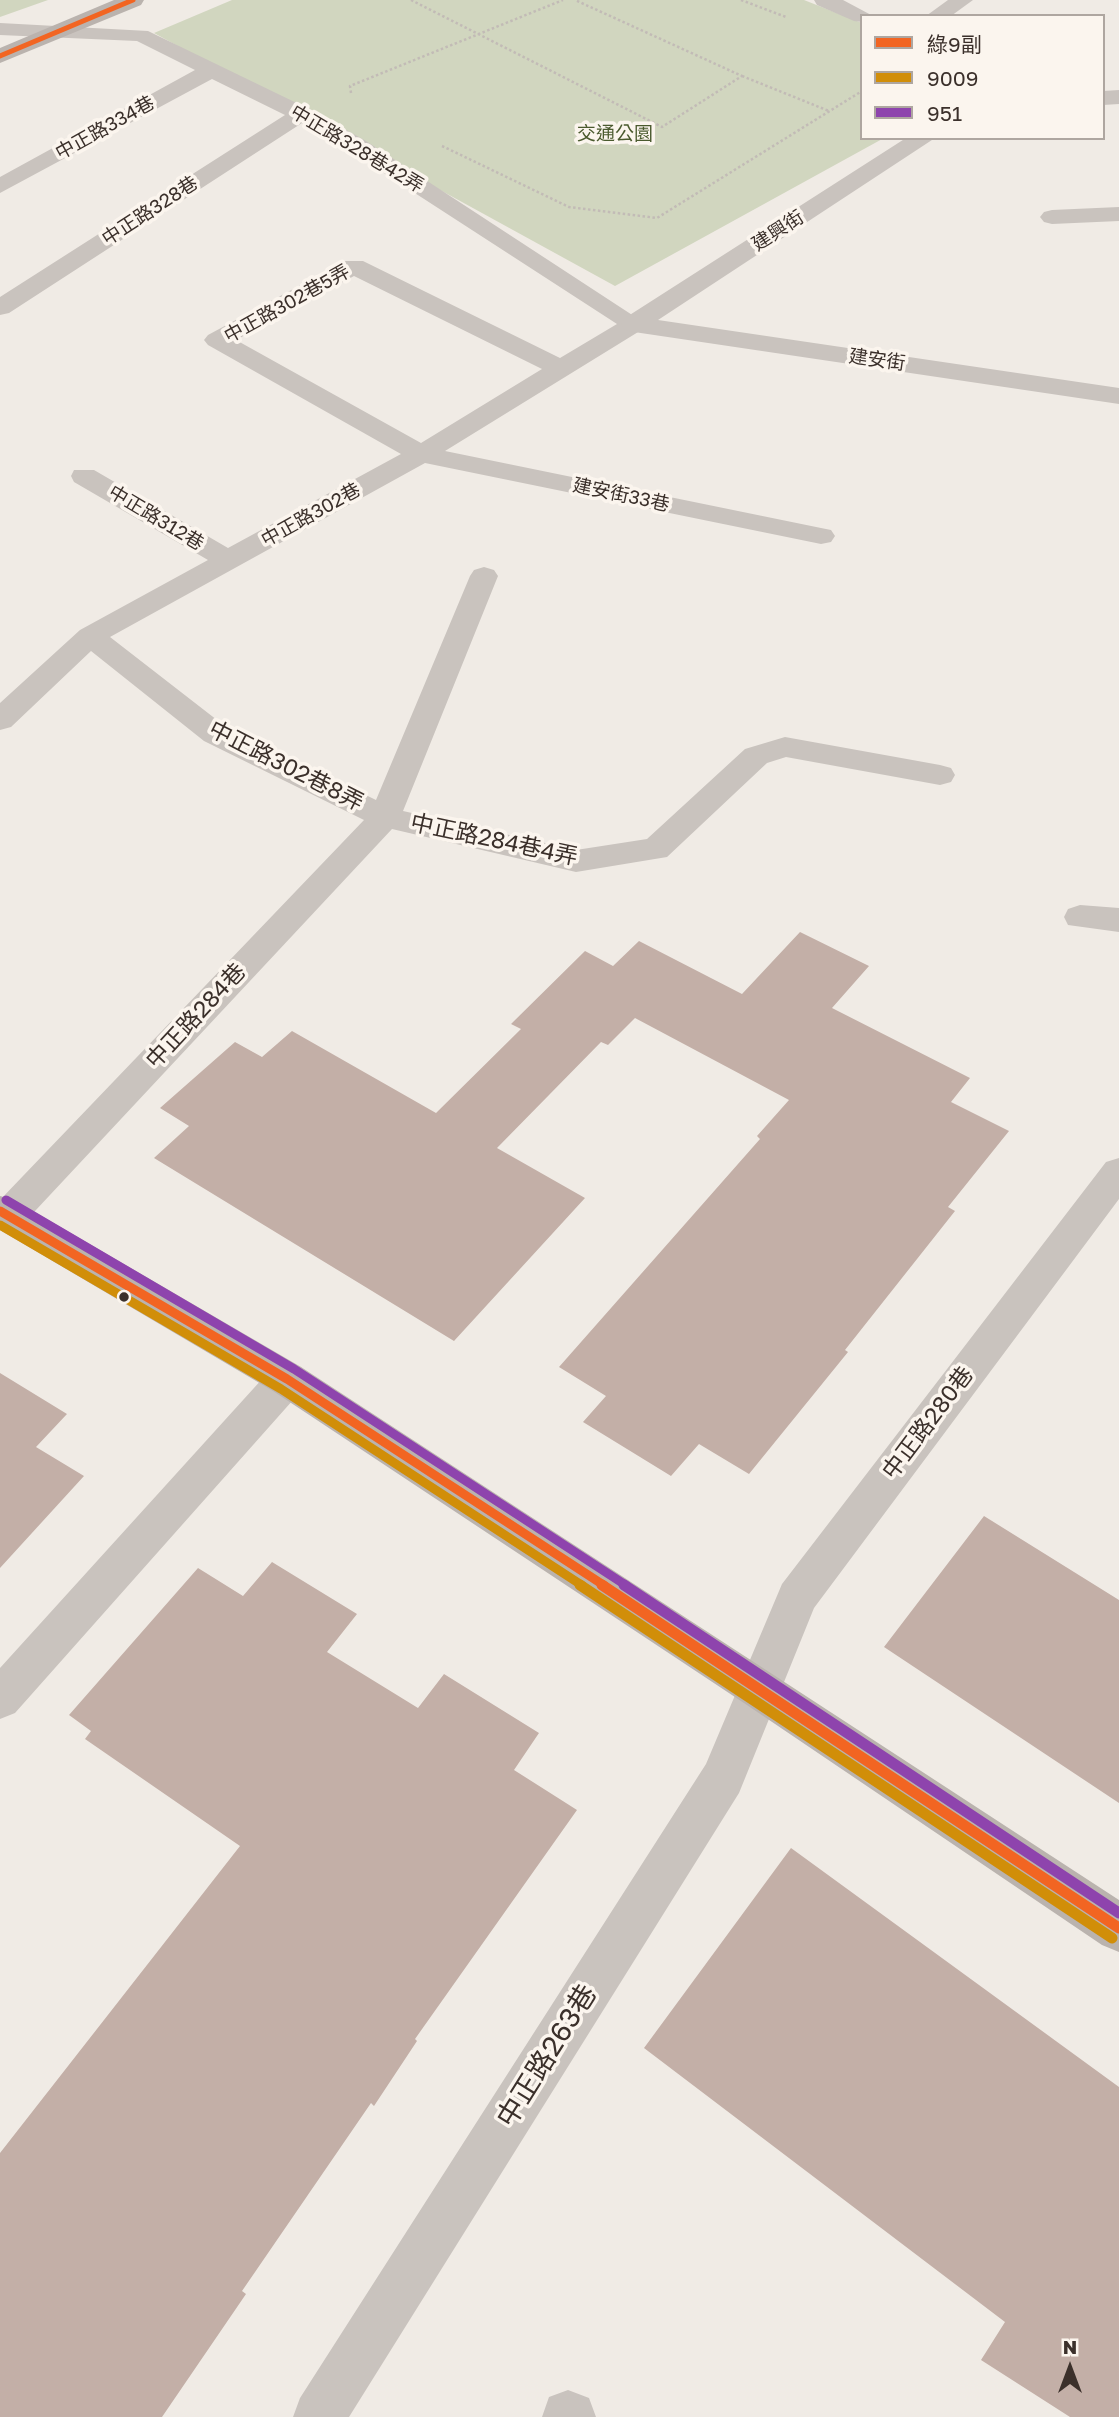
<!DOCTYPE html>
<html>
<head>
<meta charset="utf-8">
<style>
	body { margin:0 }
	#map { position:relative; width:1119px; height:2417px; overflow:hidden; background:#f0ebe5; font-family:"Golos Text","Noto Sans TC",sans-serif }
	canvas { display:block }
	.legend { position:absolute; left:860px; top:14px; width:245px; height:126px; box-sizing:border-box; background:#fbf5ee; border:2px solid #aea6a0; margin:0; padding:9px 12px; list-style:none; font-size:21px; color:#3b302b }
	.legend li { display:flex; align-items:center; gap:14px; height:35px }
	.legend b { width:35px; border:2px solid #aea6a0 }
	.north { position:absolute; left:1035px; top:2333px; width:70px; height:70px; -webkit-text-stroke:5px #fbf5ee; paint-order:stroke; rotate:0deg; font-size:19px; font-weight:700; line-height:28px; text-align:center; color:#3b302b }
	.north::after { content:''; display:block; margin:auto; width:24px; height:32px; background:#3b302b; clip-path:polygon(50% 0,100% 100%,50% 72%,0 100%) }
</style>
</head>
<body>
<div id="map">
<canvas width="1119" height="2417"></canvas>
<ul class="legend">
<li><b style="height:9px;background:#f26522"></b>綠9副</li>
<li><b style="height:9px;background:#d18e09"></b>9009</li>
<li><b style="height:9px;background:#8e44ad"></b>951</li>
</ul>
<div class="north">N</div>
</div>
<script>
const context = document.querySelector('canvas').getContext('2d');
context.lineJoin = 'round';
function paint(path, color) { context.fillStyle = color; context.fill(path, 'evenodd'); }
const toPath = rows => new Path2D(rows.map(r => 'M' + r).join(''));
function strokePath(path, color, width, dash) { context.strokeStyle = color; context.lineWidth = width; context.lineCap = dash ? 'butt' : 'round'; context.setLineDash(dash || []); context.stroke(path); }
function drawText(font, color, halo, rows, align = 'center') {
  context.font = font + ' "Golos Text","Noto Sans TC",sans-serif'; context.lineWidth = 7; context.setLineDash([]); context.textBaseline = 'middle'; context.strokeStyle = halo; context.fillStyle = color; for (const [text, x, y, turn = 0] of rows) {
    context.save(); context.translate(x, y); context.rotate((+turn || 0) * Math.PI / 180); context.textAlign = isNaN(turn) ? turn : align; if (halo) context.strokeText(text, 0, 0); context.fillText(text, 0, 0); context.restore();
  }
}
paint(toPath([
	[0,0,48,0,0,17],
	[232,0,804,0,862,23,862,138,884,138,615,286,154,33]
]), '#d1d6bf');
paint(toPath([
	[800,932,869,966,832,1008,970,1078,951,1102,1009,1131,948,1207,955,1211,845,1350,848,1352,749,1474,699,1444,671,1476,583,1422,606,1396,559,1367,760,1139,757,1136,789,1100,635,1018,608,1045,601,1042,497,1148,585,1198,454,1341,154,1158,189,1126,160,1108,235,1042,262,1057,292,1031,436,1113,521,1029,511,1024,585,951,613,966,639,941,742,994],
	[0,1373,67,1414,36,1447,84,1476,0,1568],
	[984,1516,1119,1600,1119,1803,884,1647],
	[272,1562,357,1614,327,1652,418,1708,444,1674,539,1733,514,1770,577,1810,415,2039,417,2041,374,2106,371,2103,242,2291,246,2294,162,2417,0,2417,0,2153,240,1846,85,1739,91,1731,69,1715,198,1568,243,1596],
	[791,1848,1119,2087,1119,2417,1070,2417,981,2360,1005,2322,644,2048]
]), '#c3afa7');
strokePath(toPath([
	[411,0,662,127,742,76,575,0],
	[741,0,786,17],
	[742,76,829,111],
	[351,93,350,86,563,0],
	[442,146,569,207,657,218,862,91]
]), '#c2bbb6', 2.5, [2.5, 2.5]);
paint(toPath([
	[948,0,973,0,951,16,926,16,948,0],
	[0,23,148,31,309,109,366,141,646,324,643,329,445,451,821,528,831,530,835,536,831,542,821,544,425,463,110,637,226,727,376,800,470,576,474,570,484,567,494,570,498,576,403,811,576,850,647,839,745,749,785,737,940,765,951,768,955,775,951,782,940,785,786,757,767,763,667,857,576,872,392,829,21,1226,8,1231,0,1228,0,1200,364,820,204,741,91,651,11,727,0,730,0,703,80,630,208,560,74,482,71,476,74,470,94,470,228,548,401,454,208,345,204,340,208,335,345,261,363,261,560,358,617,324,350,151,302,123,9,313,0,315,0,297,285,115,212,79,0,193,0,177,195,70,137,41,0,35,0,23],
	[354,276,542,369,421,443,236,340,354,276],
	[1119,207,1119,221,1052,224,1044,222,1040,217,1044,212,1052,210,1119,207],
	[1080,905,1119,908,1119,932,1068,925,1064,917,1068,909,1080,905],
	[1119,1158,1119,1199,814,1608,739,1793,349,2417,293,2417,300,2398,706,1764,782,1584,1106,1162,1119,1158],
	[287,1363,301,1367,307,1379,301,1391,15,1713,0,1719,0,1668,273,1367,287,1363],
	[568,2390,589,2398,596,2417,542,2417,549,2397,568,2390]
]), '#c9c3be');
paint(toPath([
	[814,0,843,0,873,16,862,16,862,22,854,21,817,5,814,0],
	[1119,90,1119,104,1103,105,1103,91,1119,90],
	[906,138,935,138,658,320,1119,388,1119,404,634,332,625,330,621,324,625,318,906,138]
]), '#c9c3be');
paint(toPath([
	[114,0,144,0,141,5,0,63,0,48,114,0],
	[0,1196,14,1200,301,1367,1119,1900,1119,1952,1102,1945,744,1703,273,1391,0,1230,0,1196]
]), '#bab3ae');
strokePath(toPath([
	[0,56,133,0]
]), '#f26522', 5);
strokePath(toPath([
	[0,1211,287,1379,605,1586]
]), '#f26522', 9);
strokePath(toPath([
	[602,1585,1119,1928]
]), '#f26522', 11);
strokePath(toPath([
	[0,1225,281,1389,583,1586]
]), '#d18e09', 9);
strokePath(toPath([
	[580,1585,1112,1938]
]), '#d18e09', 11);
strokePath(toPath([
	[6,1200,294,1369,627,1586]
]), '#8e44ad', 9);
strokePath(toPath([
	[624,1585,1119,1913]
]), '#8e44ad', 11);
for (const [x, y, r, color] of [
	[124,1297,6,"#3b302b"]
]) { const dot = new Path2D(); dot.arc(x, y, r, 0, 2 * Math.PI); context.fillStyle = color; context.fill(dot); strokePath(dot, '#fbf5ee', 2.5); }
drawText('19px', '#3b302b', '#fbf5ee', [
	["中正路334巷",105,128,-29],
	["中正路328巷42弄",357,149,31],
	["中正路328巷",150,211,-33],
	["建興街",778,231,-33],
	["中正路302巷5弄",287,304,-29],
	["建安街",877,360,8],
	["建安街33巷",621,495,12],
	["中正路302巷",311,515,-29],
	["中正路312巷",156,518,31]
]);
drawText('19px', '#4a5a2e', '#fbf5ee', [
	["交通公園",615,134]
]);
drawText('23px', '#3b302b', '#fbf5ee', [
	["中正路302巷8弄",286,766,27],
	["中正路284巷4弄",494,840,12],
	["中正路284巷",196,1016,-47],
	["中正路280巷",928,1423,-53]
]);
drawText('28px', '#3b302b', '#fbf5ee', [
	["中正路263巷",547,2056,-58]
]);
</script>
</body>
</html>
